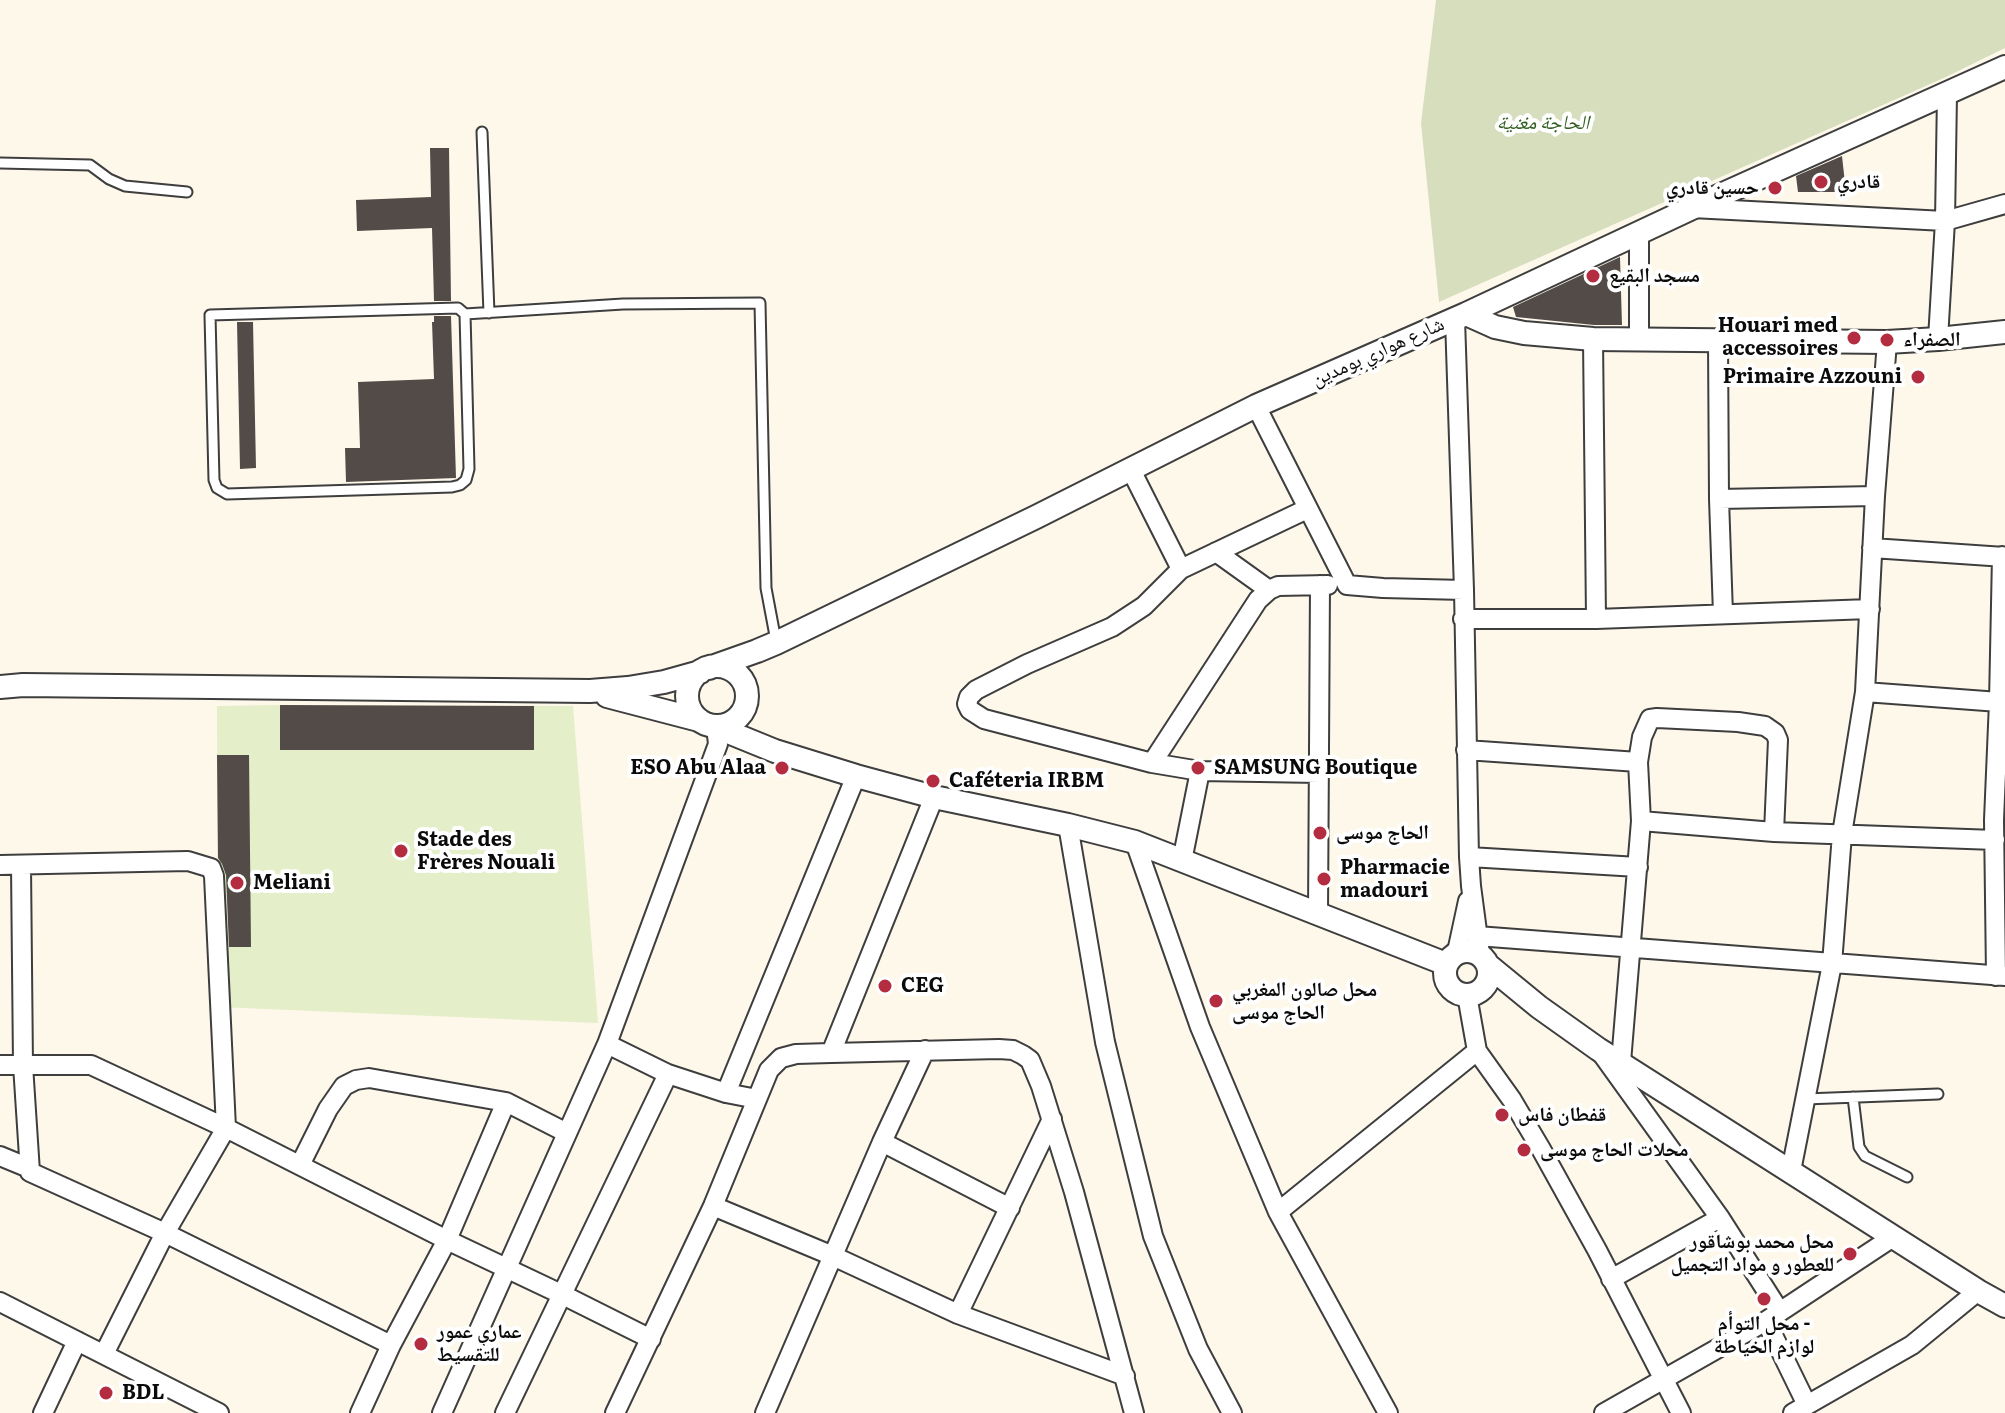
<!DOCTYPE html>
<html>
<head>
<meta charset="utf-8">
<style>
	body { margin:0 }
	canvas { display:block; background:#fef8eb }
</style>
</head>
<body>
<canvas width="2005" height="1413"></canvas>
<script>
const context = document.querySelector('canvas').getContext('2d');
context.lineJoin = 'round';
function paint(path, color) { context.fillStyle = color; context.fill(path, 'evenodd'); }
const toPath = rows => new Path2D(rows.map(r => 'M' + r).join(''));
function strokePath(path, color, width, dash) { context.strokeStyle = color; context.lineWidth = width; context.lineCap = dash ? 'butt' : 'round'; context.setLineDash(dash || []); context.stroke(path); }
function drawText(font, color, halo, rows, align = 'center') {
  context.font = font + ' Literata,"Noto Naskh Arabic",serif'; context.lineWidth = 8; context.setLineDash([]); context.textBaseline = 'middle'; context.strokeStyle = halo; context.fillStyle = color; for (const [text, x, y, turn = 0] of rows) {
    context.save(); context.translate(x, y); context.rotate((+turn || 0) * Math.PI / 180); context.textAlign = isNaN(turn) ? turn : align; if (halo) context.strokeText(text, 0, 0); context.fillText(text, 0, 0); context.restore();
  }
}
paint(toPath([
	[1436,0,2005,0,2005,48,1946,77,1439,302,1421,123]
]), '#d7debe');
paint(toPath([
	[280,705,573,706,598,1023,218,1007,217,706]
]), '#e4eec8');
paint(toPath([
	[430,148,449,148,451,301,434,301,432,228,357,231,356,200,431,197],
	[1842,156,1846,192,1798,192,1796,176],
	[1620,257,1622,325,1594,325,1516,317,1513,307],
	[434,316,451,316,456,478,346,482,345,448,360,448,358,382,434,379,432,322,434,322],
	[237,322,253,322,256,468,240,469],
	[280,705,534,706,534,750,280,750],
	[217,755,249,755,251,947,229,947,226,875,222,864,218,858]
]), '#534b48');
const service = toPath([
	[482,132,489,313],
	[0,163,90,165,109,179,125,186,187,192],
	[465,314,469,469,466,480,460,485,452,487,227,494,217,488,214,480,210,315,458,308,465,314,623,304,760,303,766,588,776,641],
	[1853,1097,1859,1147,1865,1156,1907,1177],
	[1805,1099,1938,1094]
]);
const minor = toPath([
	[1692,208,1945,221,2005,204],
	[1639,234,1639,340],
	[1455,319,1464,590,1469,857,1471,886,1480,954],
	[1593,339,1596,619],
	[1938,339,1945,221,1947,94],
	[1718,341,1719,499,1723,614],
	[1256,406,1347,585,1383,588,1464,590],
	[1131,470,1181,569],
	[1719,499,1875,496],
	[1307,509,1181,569,1144,606,1112,627,1027,664,976,690,969,697,967,704,970,710,984,719,1152,763,1200,771,1319,773],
	[1872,548,2005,557],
	[1216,552,1269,590],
	[1463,619,1596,619,1870,609],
	[1865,692,1999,702],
	[1466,750,1638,762],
	[1152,763,1258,600,1269,590,1278,586,1328,585],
	[1641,821,1774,832,1995,840],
	[1068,825,1105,1042,1153,1236,1198,1349,1232,1413],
	[1135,842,1200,1027,1278,1212,1388,1413],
	[1469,857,1638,867],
	[1182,861,1200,771],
	[0,865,188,861,211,868,214,876,226,1128,165,1233,104,1354],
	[21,866,23,1065,30,1172,165,1233,391,1345],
	[1318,914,1320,585],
	[1477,936,2005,976],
	[1457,952,1468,901],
	[1996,976,1994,820,1999,702,2002,556],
	[1467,995,1477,1051,1512,1100,1541,1149,1597,1250,1681,1413],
	[607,1044,718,744,716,727],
	[831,1053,934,797],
	[1602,1054,1720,1218,1780,1312],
	[1621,1062,1641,821,1638,762,1642,737,1650,719,1657,718,1738,722,1765,726,1775,733,1778,740,1774,832],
	[0,1065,91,1065,226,1128,447,1240,563,1295,651,1339],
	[726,1093,856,776],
	[882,1142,1010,1208],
	[0,1156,29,1168],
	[300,1165,328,1109,344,1086,356,1080,369,1078,506,1102,567,1133],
	[1791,1171,1832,964,1842,834,1865,692,1875,496,1887,342],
	[713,1206,833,1256,958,1314,1125,1376],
	[1278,1212,1477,1051],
	[1611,1279,1720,1218],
	[0,1302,219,1413],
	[958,1314,1052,1119],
	[1766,1321,1807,1405],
	[43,1413,77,1341],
	[360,1413,391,1345,447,1240,506,1102],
	[442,1413,607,1044,668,1074,726,1093,757,1099],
	[505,1413,668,1074],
	[615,1413,713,1206,769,1070,781,1058,796,1054,831,1053,999,1049,1013,1050,1023,1055,1030,1060,1041,1086,1074,1192,1134,1413],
	[765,1413,882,1142,925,1050],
	[1604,1413,1766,1321,1893,1237],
	[1793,1413,1912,1345,1978,1291]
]);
const tertiary = toPath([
	[1466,314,1495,327,1524,333,1593,339,1887,342,1938,339,2005,332],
	'687 696a30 30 0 1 1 60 0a30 30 0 1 1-60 0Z',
	[709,668,757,651,776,643,1036,517,1256,406,1466,314,1692,208,2005,67],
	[0,687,23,685,590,691,628,688,664,682,700,672],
	[607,696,699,720],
	[716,727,775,751,856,776,934,797,1068,825,1135,842,1446,964],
	'1445 973a22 22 0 1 1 44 0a22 22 0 1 1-44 0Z',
	[1489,966,1539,1007,1598,1049,1978,1291,2005,1306]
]);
strokePath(service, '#3e3e3e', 13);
strokePath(minor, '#3e3e3e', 22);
strokePath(tertiary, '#3e3e3e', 26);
strokePath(service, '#fff', 9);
strokePath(minor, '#fff', 18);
strokePath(tertiary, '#fff', 22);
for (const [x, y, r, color] of [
	[1821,182,8,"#b32c40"],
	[1775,188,8,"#b32c40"],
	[1593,276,8,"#b32c40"],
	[1854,338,8,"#b32c40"],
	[1887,340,8,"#b32c40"],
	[1918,377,8,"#b32c40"],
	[782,768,8,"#b32c40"],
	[1198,768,8,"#b32c40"],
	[933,781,8,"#b32c40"],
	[1320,833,8,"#b32c40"],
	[401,851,8,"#b32c40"],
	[1324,879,8,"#b32c40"],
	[237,883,8,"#b32c40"],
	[885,986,8,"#b32c40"],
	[1216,1001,8,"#b32c40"],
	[1502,1115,8,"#b32c40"],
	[1524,1150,8,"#b32c40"],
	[1850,1254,8,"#b32c40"],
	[1764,1299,8,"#b32c40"],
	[421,1344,8,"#b32c40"],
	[106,1393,8,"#b32c40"]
]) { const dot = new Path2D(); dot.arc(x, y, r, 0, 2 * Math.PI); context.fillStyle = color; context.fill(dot); strokePath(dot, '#fff', 3); }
drawText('italic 20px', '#335f20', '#fff', [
	["الحاجة مغنية",1543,123]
]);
drawText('bold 20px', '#0b0b0b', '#fff', [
	["قادري",1837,182],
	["حسين قادري",1759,188,"right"],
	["مسجد البقيع",1609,276],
	["Houari med",1838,326,"right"],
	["accessoires",1838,349,"right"],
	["الصفراء",1903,340],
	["Primaire Azzouni",1902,377,"right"],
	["ESO Abu Alaa",766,768,"right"],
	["SAMSUNG Boutique",1214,768],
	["Caféteria IRBM",949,781],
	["الحاج موسى",1336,833],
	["Stade des",417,840],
	["Frères Nouali",417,863],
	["Pharmacie",1340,868],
	["madouri",1340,891],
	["Meliani",253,883],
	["CEG",901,986],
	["محل صالون المغربي",1232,990],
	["الحاج موسى",1232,1013],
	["قفطان فاس",1518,1115],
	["محلات الحاج موسى",1540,1150],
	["محل محمد بوشاقور",1834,1242,"right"],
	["للعطور و مواد التجميل",1834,1265,"right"],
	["محل التوأم -",1764,1324,"center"],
	["لوازم الخياطة",1764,1347,"center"],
	["عماري عمور",437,1332],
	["للتقسيط",437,1355],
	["BDL",122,1393]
], 'left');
drawText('20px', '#0b0b0b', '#fff', [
	["شارع هواري بومدين",1378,352,-24]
]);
</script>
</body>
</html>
